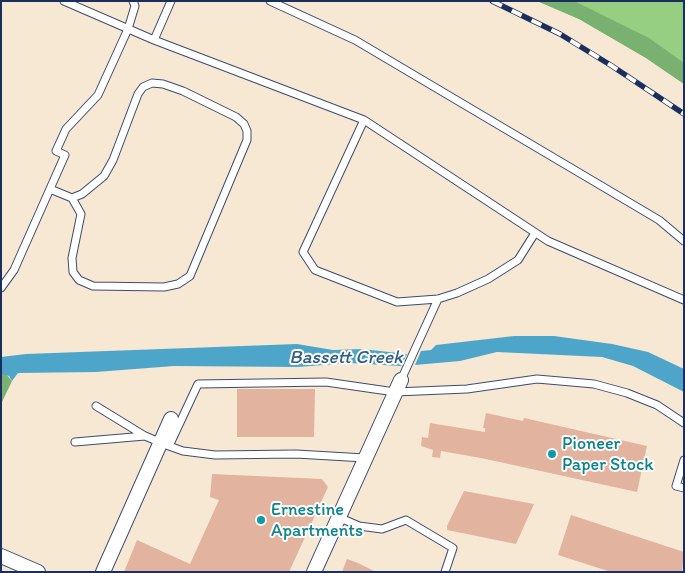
<!DOCTYPE html>
<html>
<head>
<meta charset="utf-8">
<style>
	body { margin:0 }
	#map { position:relative; width:685px; height:573px; overflow:hidden; background:#f7e8d4; font-family:Itim,sans-serif }
	canvas { display:block }
	.frame { position:absolute; inset:0; border:2px solid #1b2f5e; pointer-events:none }
</style>
</head>
<body>
<div id="map">
<canvas width="685" height="573"></canvas>
<div class="frame"></div>
</div>
<script>
const context = document.querySelector('canvas').getContext('2d');
context.lineJoin = 'round';
function paint(path, color) { context.fillStyle = color; context.fill(path, 'evenodd'); }
const toPath = rows => new Path2D(rows.map(r => 'M' + r).join(''));
function strokePath(path, color, width, dash) { context.strokeStyle = color; context.lineWidth = width; context.lineCap = dash ? 'butt' : 'round'; context.setLineDash(dash || []); context.stroke(path); }
function drawText(font, color, halo, rows, align = 'center') {
  context.font = font + ' Itim,sans-serif'; context.lineWidth = 4; context.setLineDash([]); context.textBaseline = 'middle'; context.strokeStyle = halo; context.fillStyle = color; for (const [text, x, y, turn = 0] of rows) {
    context.save(); context.translate(x, y); context.rotate((+turn || 0) * Math.PI / 180); context.textAlign = isNaN(turn) ? turn : align; if (halo) context.strokeText(text, 0, 0); context.fillText(text, 0, 0); context.restore();
  }
}
paint(toPath([
	[537,1,684,1,684,84,646,58,579,19]
]), '#97cf82');
paint(toPath([
	[537,1,574,1,649,38,684,63,684,84,646,58,579,19],
	[5,373,12,381,1,404,1,374]
]), '#79b270');
paint(toPath([
	[514,336,554,336,612,344,648,352,684,369,684,392,633,366,602,357,497,352,460,361,415,365,421,351,431,350,436,345],
	[297,344,333,350,362,349,407,354,401,366,350,363,297,367,174,366,96,372,18,373,12,381,9,376,1,374,1,357,26,354]
]), '#4da6ca');
paint(toPath([
	[237,389,315,389,314,437,237,437],
	[486,413,523,421,524,418,647,446,637,492,481,458,441,451,440,458,432,457,433,450,421,446,422,437,428,438,430,423,485,432,485,428,483,428],
	[212,474,322,479,328,487,289,572,124,572,137,540,190,564,219,500,210,497],
	[464,491,534,504,516,544,447,530,447,526],
	[571,515,684,552,682,572,611,572,558,555],
	[347,559,358,563,376,572,342,572]
]), '#e2b39f');
const service = toPath([
	[64,1,154,40,364,120,548,241,684,300],
	[270,1,355,40,659,220,684,241],
	[154,40,171,1],
	[364,120,303,252,315,270,397,302,438,299,457,293,488,279,518,260,535,233],
	[50,189,72,198,81,214,72,258,73,272,79,280,93,286,164,287,178,284,190,276,247,140,247,131,244,124,236,117,183,91,163,84,152,83,143,87,138,94,113,160,104,176,82,194,72,198],
	[1,288,14,270,65,155,56,151,66,129,98,95,128,29,135,6,133,1],
	[401,380,438,299],
	[96,406,145,436,169,446,198,384,326,382,395,392,467,389,537,379,594,384,627,393,657,405,684,423],
	[75,442,145,436],
	[169,446,183,451,215,455,296,454,365,458],
	[684,460,676,486,684,488],
	[338,517,359,526,382,529,406,520,453,548,445,572]
]);
const minor = toPath([
	[1,556,38,572],
	[103,572,171,419],
	[314,572,401,380]
]);
strokePath(service, '#3c4b70', 9);
strokePath(minor, '#3c4b70', 16);
strokePath(service, '#fff', 7);
strokePath(minor, '#fff', 14);
const rail = toPath([
	[492,1,560,34,612,66,684,114]
]);
strokePath(rail, '#1b2f5e', 5.5);
strokePath(rail, '#fdfcf7', 4, [11]);
for (const [x, y, r, color] of [
	[552,454,5,"#0f9aa8"],
	[261,520,5,"#0f9aa8"]
]) { const dot = new Path2D(); dot.arc(x, y, r, 0, 2 * Math.PI); context.fillStyle = color; context.fill(dot); strokePath(dot, '#fdfcf7', 2); }
drawText('18px', '#0d838f', '#fdfcf7', [
	["Pioneer",562,444],
	["Paper Stock",562,465],
	["Ernestine",271,510],
	["Apartments",271,531]
], 'left');
drawText('italic 19px', '#2f5f89', '#fdfcf7', [
	["Bassett Creek",346,358]
]);
</script>
</body>
</html>
